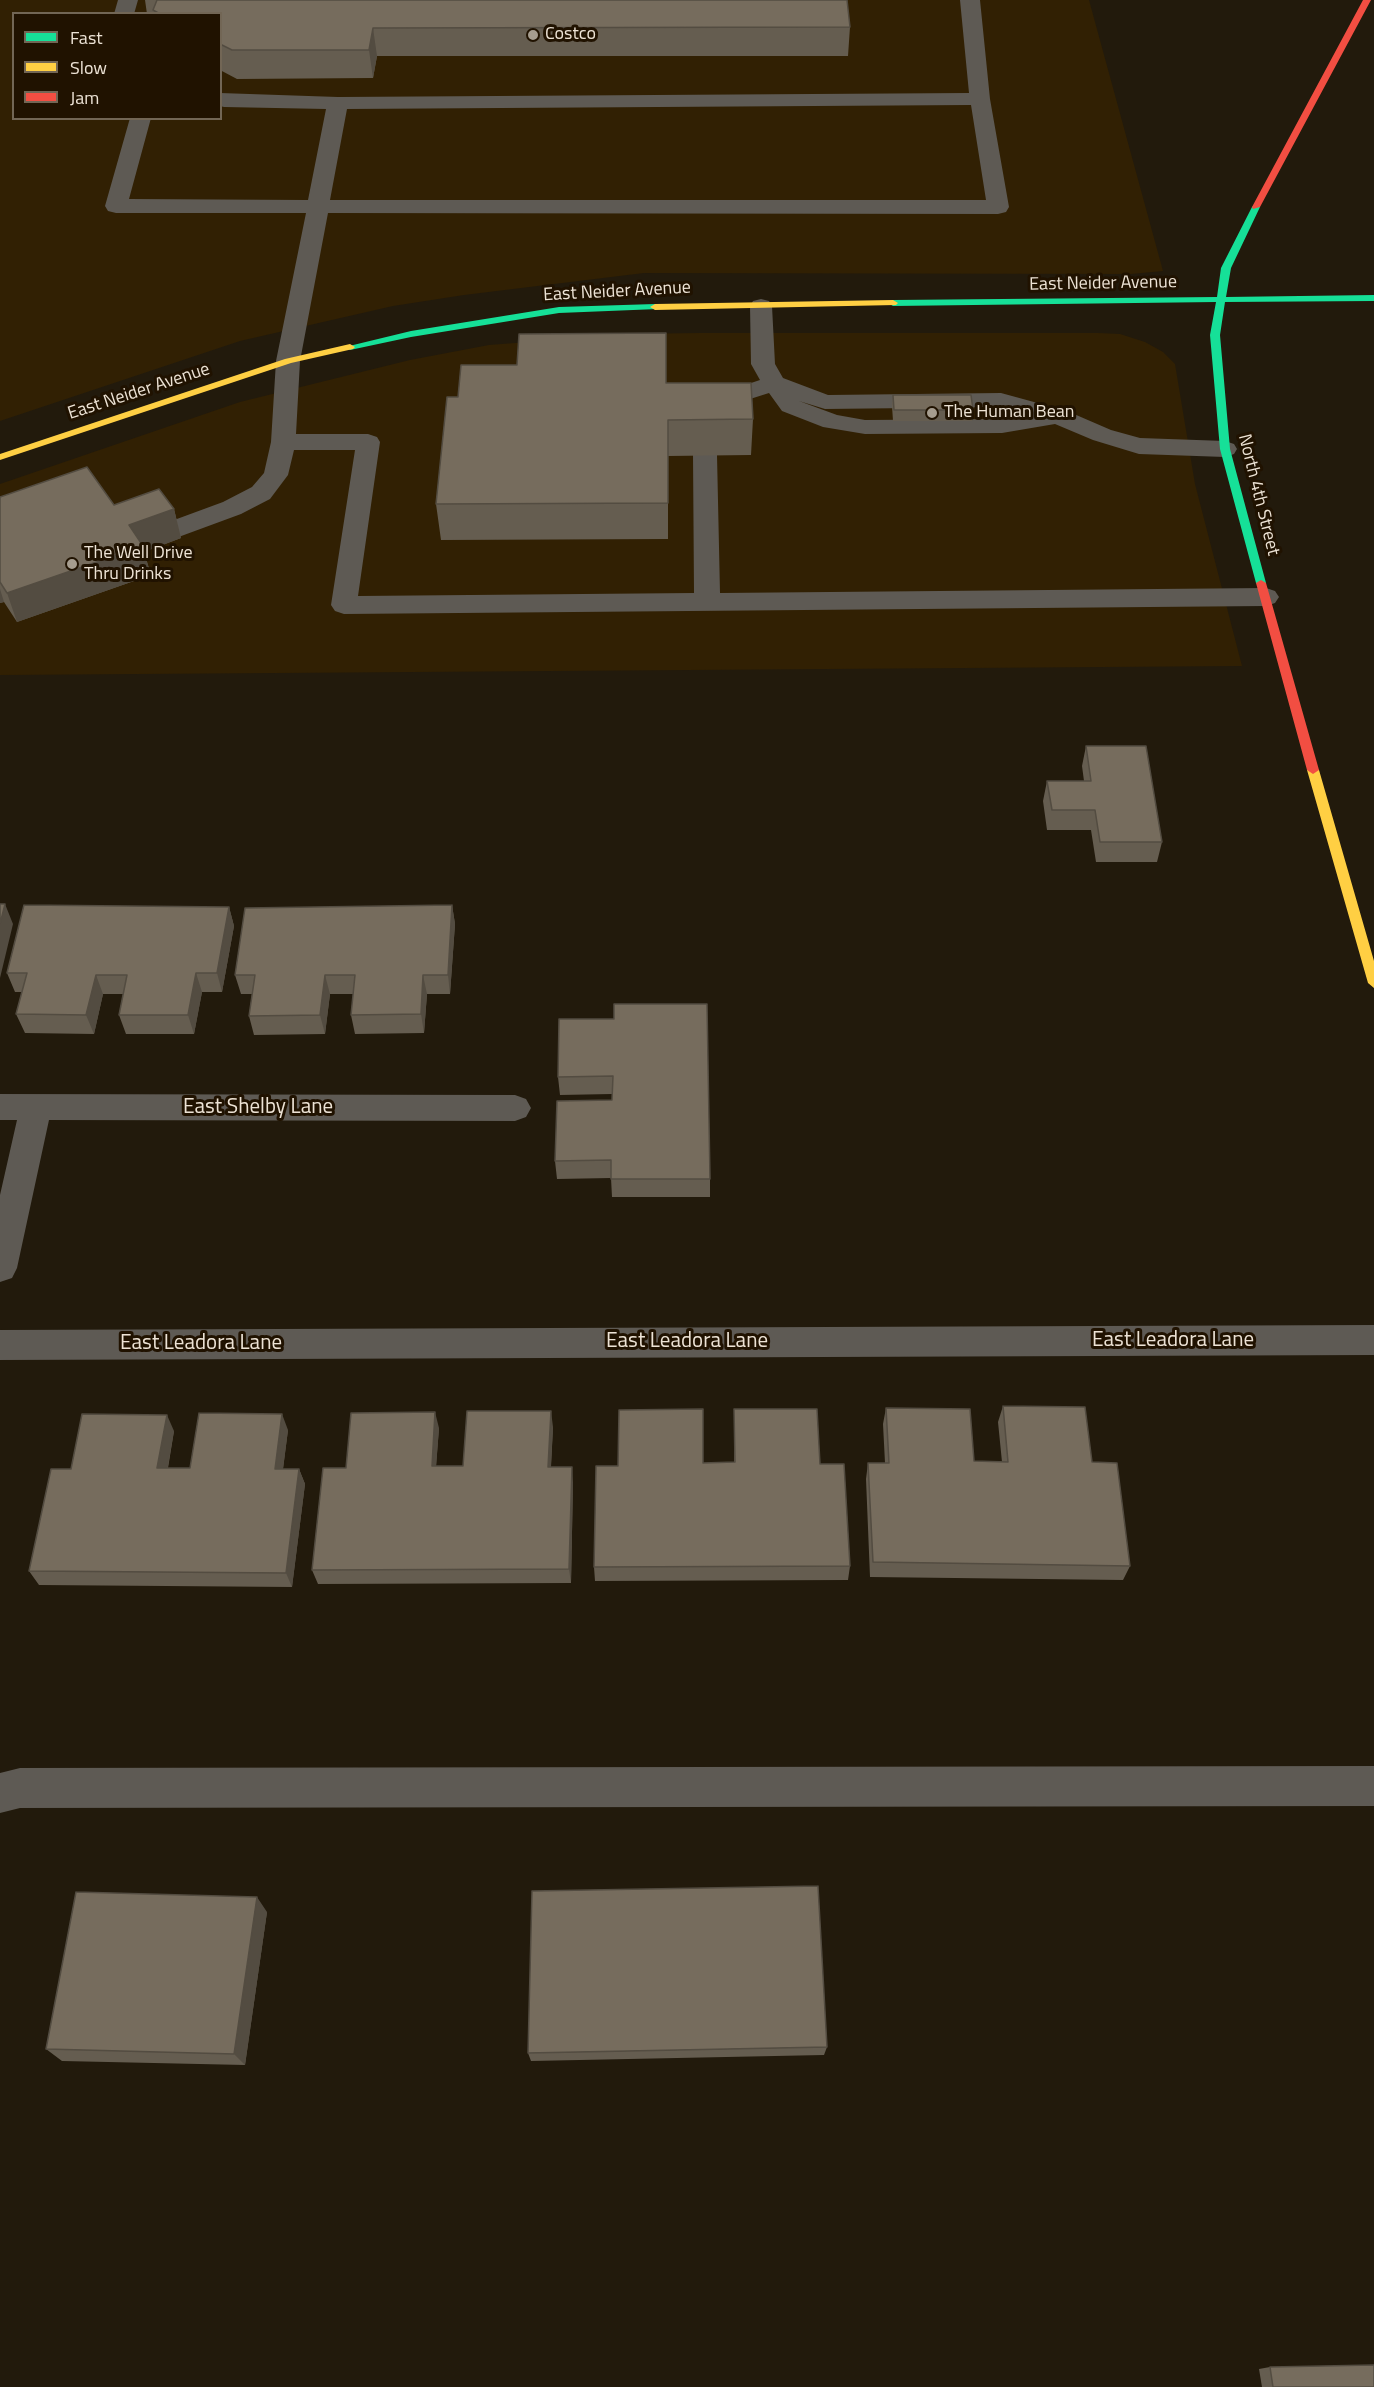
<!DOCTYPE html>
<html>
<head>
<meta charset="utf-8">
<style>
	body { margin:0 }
	#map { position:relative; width:1374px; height:2387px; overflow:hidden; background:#221a0c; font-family:"Titillium Web",sans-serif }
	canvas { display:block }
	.legend { position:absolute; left:12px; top:12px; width:210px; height:108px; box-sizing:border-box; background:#201200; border:2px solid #726655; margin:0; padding:8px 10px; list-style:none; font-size:18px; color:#ede3d5 }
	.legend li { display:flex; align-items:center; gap:12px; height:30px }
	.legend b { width:30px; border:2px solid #726655 }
</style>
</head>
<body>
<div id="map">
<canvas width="1374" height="2387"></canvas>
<ul class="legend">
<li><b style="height:8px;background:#16e098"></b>Fast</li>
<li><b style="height:8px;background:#ffcf43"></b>Slow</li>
<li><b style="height:8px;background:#f24e42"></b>Jam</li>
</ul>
</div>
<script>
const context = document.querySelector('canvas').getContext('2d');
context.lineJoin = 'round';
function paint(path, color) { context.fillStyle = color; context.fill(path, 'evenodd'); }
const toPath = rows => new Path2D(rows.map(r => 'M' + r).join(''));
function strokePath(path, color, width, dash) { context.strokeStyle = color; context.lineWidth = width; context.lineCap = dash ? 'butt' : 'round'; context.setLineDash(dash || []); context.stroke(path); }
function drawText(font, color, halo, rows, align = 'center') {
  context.font = font + ' "Titillium Web",sans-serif'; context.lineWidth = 6; context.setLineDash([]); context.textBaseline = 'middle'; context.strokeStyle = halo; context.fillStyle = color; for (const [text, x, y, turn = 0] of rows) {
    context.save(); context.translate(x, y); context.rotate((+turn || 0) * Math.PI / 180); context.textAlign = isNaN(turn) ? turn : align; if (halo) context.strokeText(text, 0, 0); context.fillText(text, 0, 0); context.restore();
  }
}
paint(toPath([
	[0,0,1089,0,1163,271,1131,274,644,273,464,295,393,306,240,341,0,421],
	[14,14,220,14,220,118,14,118],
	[699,333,1098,333,1120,334,1145,342,1163,352,1175,364,1195,484,1242,666,0,675,0,484,240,402,410,360,489,345,633,334]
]), '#312003');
paint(toPath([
	[118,0,138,0,134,14,114,14,118,0],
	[960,0,980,0,990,99,1009,207,1006,212,998,214,328,213,300,361,296,434,368,434,377,437,380,442,358,596,694,593,693,455,696,450,705,447,714,450,717,455,720,593,1266,588,1275,591,1279,597,1275,603,1266,606,344,614,335,611,331,605,355,450,294,450,288,475,270,499,241,514,146,549,137,551,128,549,124,543,128,537,223,502,252,487,264,473,271,442,276,361,306,213,116,213,108,211,105,206,130,118,151,118,129,199,308,200,326,109,224,107,220,106,220,93,338,97,969,93,960,0],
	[971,105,986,200,330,200,347,109,971,105],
	[761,299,769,301,772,306,775,364,783,378,828,395,1001,393,1067,411,1111,430,1140,438,1225,441,1234,444,1237,449,1234,454,1225,457,1139,454,1093,440,1055,424,1002,433,865,434,823,427,782,411,769,393,728,406,719,414,710,416,701,414,698,409,712,396,760,380,751,364,750,306,753,301,761,299],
	[799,401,825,409,1000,407,1025,414,1002,419,865,420,837,415,799,401],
	[0,1094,515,1095,526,1099,531,1108,526,1117,515,1121,49,1120,17,1268,12,1278,0,1282,0,1195,17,1120,0,1120,0,1094],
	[1374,1325,1374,1355,0,1360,0,1330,1374,1325],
	[1374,1766,1374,1806,20,1808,0,1813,0,1773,20,1768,1374,1766]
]), '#5e5a54');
paint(toPath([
	[1256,204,1260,207,1231,268,1226,297,1374,295,1374,301,1225,302,1220,335,1230,449,1266,583,1261,586,1256,583,1220,449,1210,335,1216,302,893,306,888,303,893,300,1217,297,1221,268,1252,207,1256,204],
	[655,304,660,307,658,309,559,313,411,337,350,350,345,347,411,331,559,307,655,304]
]), '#16e098');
paint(toPath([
	[893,300,898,303,896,305,655,310,650,307,655,304,893,300],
	[350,344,355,347,353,349,291,363,0,460,0,454,285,359,350,344],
	[1313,766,1319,770,1374,961,1374,988,1368,983,1307,770,1313,766]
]), '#ffcf43');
paint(toPath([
	[1363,0,1371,0,1260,207,1253,209,1252,207,1363,0],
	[1261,580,1266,583,1319,770,1313,774,1307,770,1256,583,1261,580]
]), '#f24e42');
paint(toPath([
	[145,0,847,0,850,27,848,56,377,56,373,78,237,79,220,70,220,14,147,14],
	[667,383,753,419,751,455,668,456,668,539,441,540,436,504,458,397],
	[893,395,973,410,972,421,893,421,892,406],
	[0,497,174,509,181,538,144,552,151,575,17,622,4,602,0,603],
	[1086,746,1162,842,1157,862,1096,862,1091,830,1047,830,1043,801,1047,781,1084,781,1082,766],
	[452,905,455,924,450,994,427,994,424,1033,355,1034,351,1015,353,994,330,994,325,1034,254,1035,249,1016,252,994,241,994,235,975],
	[229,907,234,926,222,992,202,992,194,1034,126,1034,119,1015,123,994,103,994,94,1034,25,1033,16,1014,22,992,15,992,7,973],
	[559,1019,710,1179,710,1197,612,1197,611,1178,557,1179,555,1161,612,1100,612,1094,560,1095,558,1077],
	[1003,1406,1092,1462,1130,1566,1123,1580,870,1577,866,1479,868,1463,885,1463,883,1424,886,1408,974,1461,1002,1462,998,1422],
	[734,1409,820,1464,850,1566,848,1580,595,1581,594,1567,703,1463,734,1462],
	[553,1427,551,1467,573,1482,571,1583,318,1584,312,1570,346,1468,439,1428,436,1466,463,1466],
	[288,1430,283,1469,299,1469,305,1484,292,1587,39,1585,29,1571,71,1469,174,1431,168,1468,190,1468],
	[267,1912,245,2065,62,2061,46,2049],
	[827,2047,824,2055,531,2061,528,2053],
	[1270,2367,1374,2387,1262,2387,1259,2369]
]), '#655d50');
paint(toPath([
	[373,28,377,56,373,78,369,50],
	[174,509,181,538,144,552,151,575,17,622,7,593,129,525],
	[0,589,4,602,0,603],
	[5,904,13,924,0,978,0,924],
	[452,905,455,924,450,994,448,975],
	[229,907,234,926,222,992,217,973],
	[196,973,202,992,194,1034,188,1015],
	[96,975,103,994,94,1034,86,1015],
	[325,975,330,994,325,1034,320,1015],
	[423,975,427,994,424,1033,421,1014],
	[551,1411,553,1427,550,1482,548,1467],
	[435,1412,439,1428,435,1481,432,1466],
	[282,1414,288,1430,281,1484,275,1469],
	[167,1415,174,1431,165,1483,157,1468],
	[572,1467,573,1482,571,1583,569,1569],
	[299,1469,305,1484,292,1587,286,1573],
	[257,1897,267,1912,245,2065,234,2054]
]), '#534c41');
const building = toPath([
	[157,0,847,0,850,27,373,28,369,50,232,50,220,44,220,14,160,14,153,10,157,0],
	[666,333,666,383,751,383,753,419,668,420,668,503,436,504,447,397,458,397,461,365,517,365,519,334,666,333],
	[893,395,971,395,973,410,894,410,893,395],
	[87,467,114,505,159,489,174,509,129,525,143,546,7,593,0,582,0,497,87,467],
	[1086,746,1146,746,1162,842,1100,842,1095,810,1052,810,1047,781,1091,781,1086,746],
	[0,904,5,904,0,924,0,904],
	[24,905,229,907,217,973,196,973,188,1015,119,1015,127,975,96,975,86,1015,16,1014,27,973,7,973,24,905],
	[452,905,448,975,423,975,421,1014,351,1015,355,975,325,975,320,1015,249,1016,255,975,235,975,245,908,452,905],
	[614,1004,707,1004,710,1179,611,1179,611,1160,555,1161,557,1101,612,1100,613,1076,558,1077,559,1019,614,1019,614,1004],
	[1003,1406,1085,1407,1092,1462,1117,1463,1130,1566,873,1562,868,1463,889,1463,886,1408,970,1409,974,1461,1008,1462,1003,1406],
	[703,1409,703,1463,735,1462,734,1409,817,1409,820,1464,844,1464,850,1566,594,1567,596,1466,618,1466,619,1410,703,1409],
	[467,1411,551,1411,548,1467,572,1467,569,1569,312,1570,323,1468,346,1468,351,1413,435,1412,432,1466,463,1466,467,1411],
	[199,1413,282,1414,275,1469,299,1469,286,1573,29,1571,51,1469,71,1469,82,1414,167,1415,157,1468,190,1468,199,1413],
	[818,1886,827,2047,528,2053,532,1891,818,1886],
	[76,1892,257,1897,234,2054,46,2049,76,1892],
	[1374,2365,1374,2387,1273,2387,1270,2367,1374,2365]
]);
paint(building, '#766c5d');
strokePath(building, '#534c41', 1.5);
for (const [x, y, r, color] of [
	[533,35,6,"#a69d8f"],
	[932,413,6,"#a69d8f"],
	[72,564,6,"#a69d8f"]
]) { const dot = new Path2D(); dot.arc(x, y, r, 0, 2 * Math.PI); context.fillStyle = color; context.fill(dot); strokePath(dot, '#201200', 2); }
drawText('18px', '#ede3d5', '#201200', [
	["Costco",545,35],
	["The Human Bean",944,413],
	["The Well Drive",84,554],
	["Thru Drinks",84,575]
], 'left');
drawText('18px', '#ede3d5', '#201200', [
	["East Neider Avenue",1103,284,-1],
	["East Neider Avenue",617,292,-3],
	["East Neider Avenue",139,392,-18],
	["North 4th Street",1258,495,76]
]);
drawText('21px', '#ede3d5', '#201200', [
	["East Shelby Lane",258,1108],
	["East Leadora Lane",1173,1341],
	["East Leadora Lane",687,1342],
	["East Leadora Lane",201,1344]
]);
</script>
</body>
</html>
